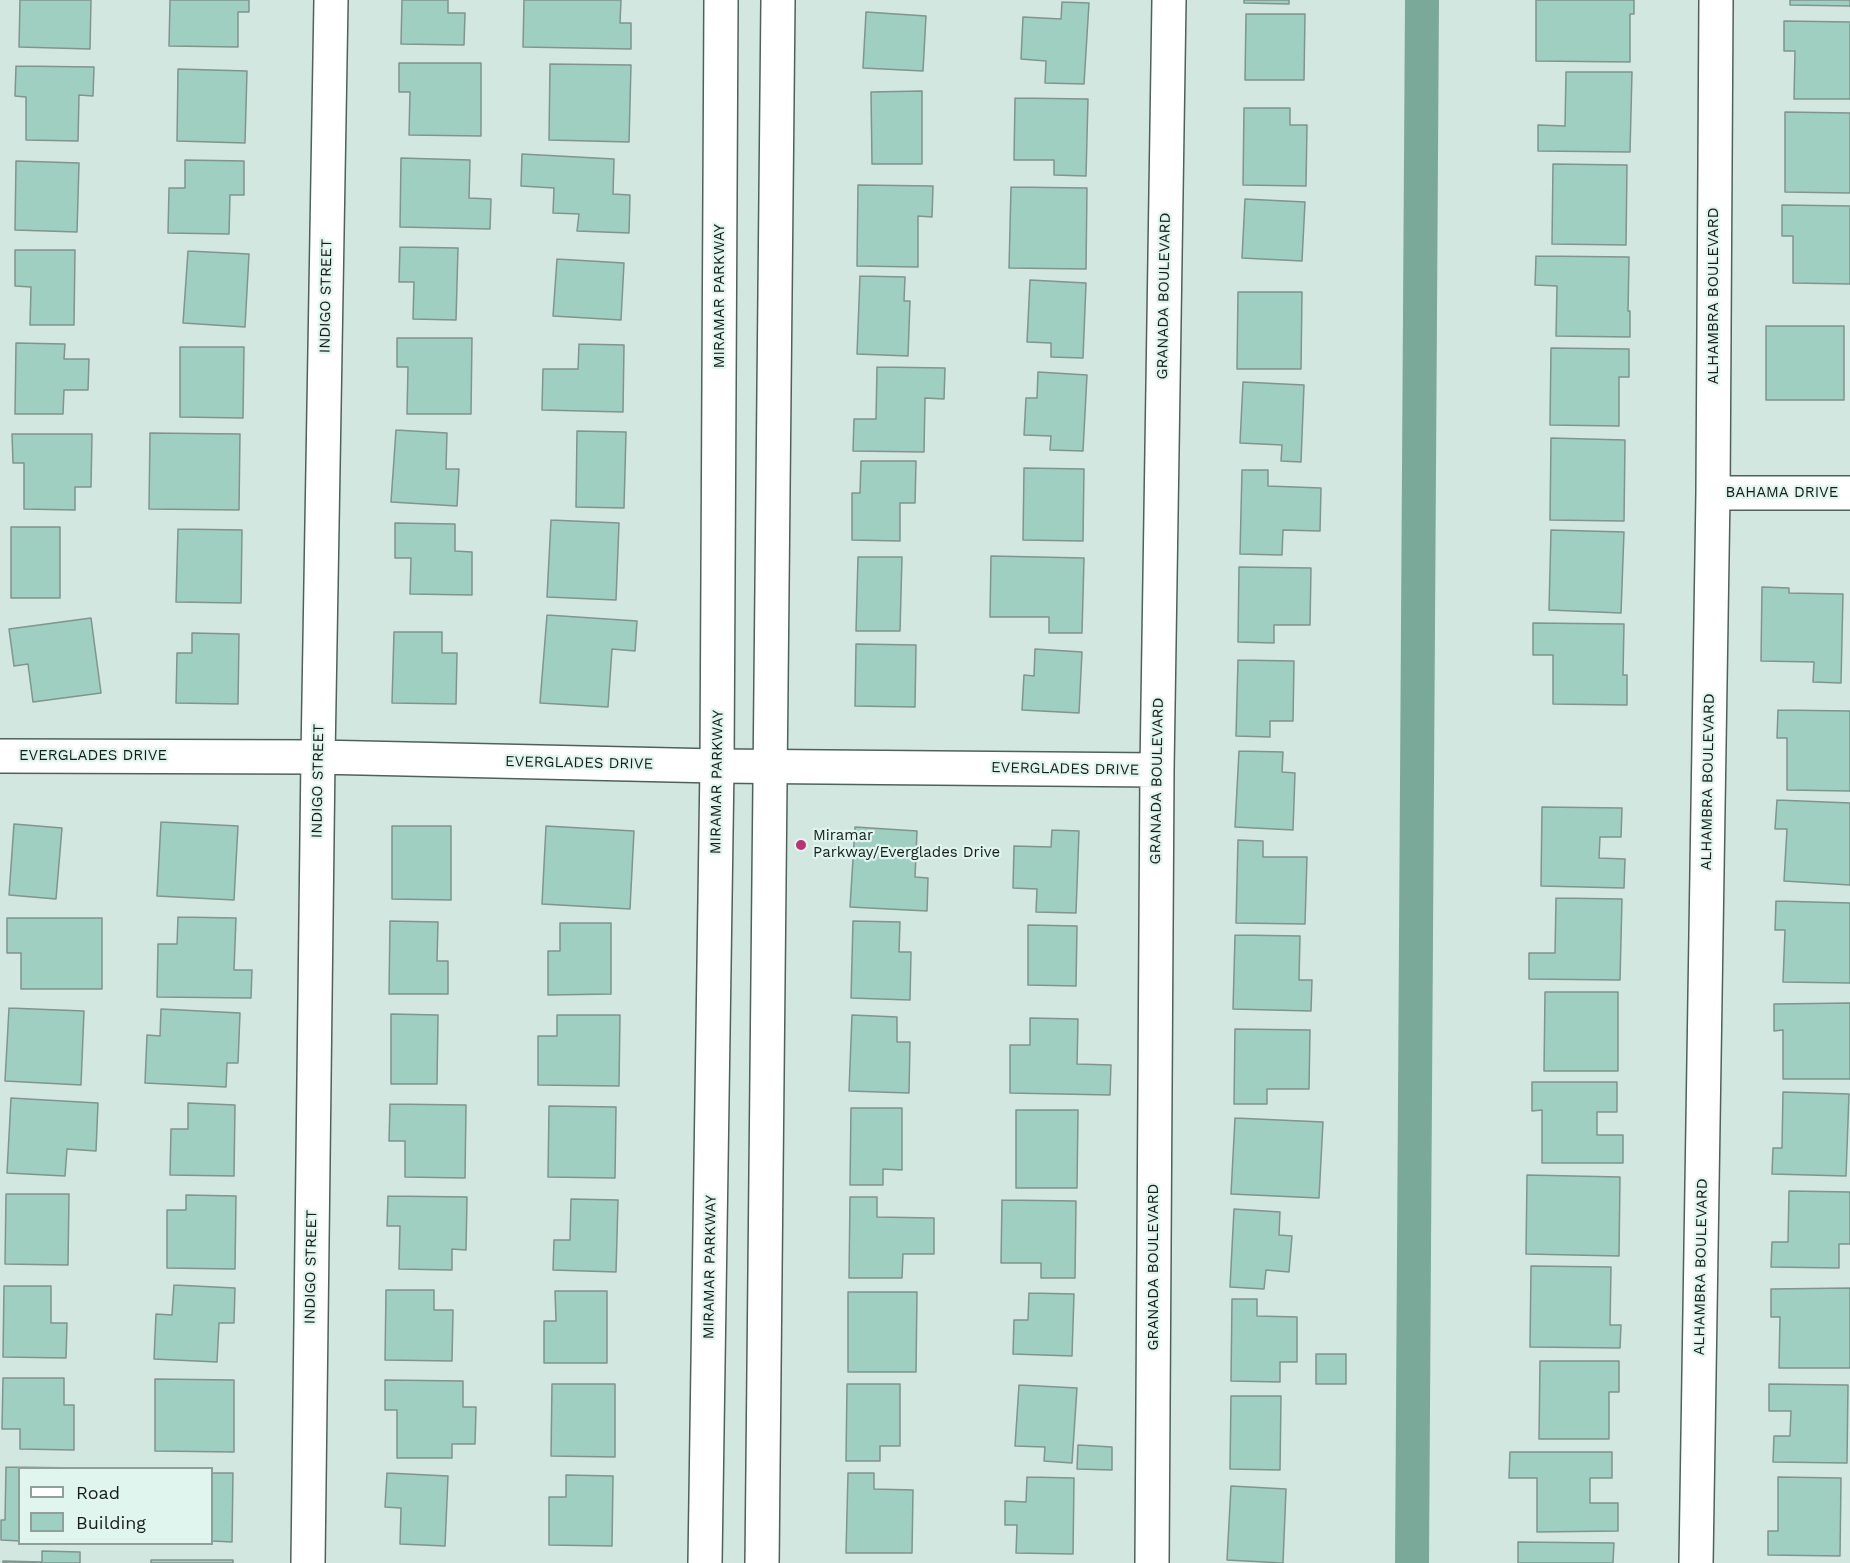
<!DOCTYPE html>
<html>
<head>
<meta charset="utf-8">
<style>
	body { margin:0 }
	#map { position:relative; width:1850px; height:1563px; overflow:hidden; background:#d3e7e1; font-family:"Work Sans",sans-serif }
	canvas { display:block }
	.legend { position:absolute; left:18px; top:1467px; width:195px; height:78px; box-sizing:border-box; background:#e0f5ee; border:2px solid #8f9f9a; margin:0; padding:8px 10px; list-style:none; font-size:18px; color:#161d1b }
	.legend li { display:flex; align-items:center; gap:12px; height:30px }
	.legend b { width:30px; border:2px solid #8f9f9a }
</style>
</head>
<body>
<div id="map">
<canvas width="1850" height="1563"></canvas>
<ul class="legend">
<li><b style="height:8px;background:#fff"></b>Road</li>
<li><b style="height:16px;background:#9fcfc0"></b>Building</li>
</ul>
</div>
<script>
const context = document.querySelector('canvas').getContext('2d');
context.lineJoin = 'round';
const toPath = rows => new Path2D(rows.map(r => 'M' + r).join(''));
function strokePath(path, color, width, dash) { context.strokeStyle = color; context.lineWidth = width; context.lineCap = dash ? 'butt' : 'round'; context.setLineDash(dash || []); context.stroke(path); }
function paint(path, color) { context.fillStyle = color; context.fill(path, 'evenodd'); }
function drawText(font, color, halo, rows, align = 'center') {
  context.font = font + ' "Work Sans",sans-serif'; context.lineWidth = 4.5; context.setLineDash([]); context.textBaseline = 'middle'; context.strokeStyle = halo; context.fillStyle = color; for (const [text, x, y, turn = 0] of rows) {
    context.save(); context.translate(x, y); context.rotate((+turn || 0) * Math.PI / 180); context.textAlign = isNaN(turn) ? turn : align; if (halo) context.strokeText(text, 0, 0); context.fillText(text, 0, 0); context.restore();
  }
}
strokePath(toPath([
	[1412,1563,1422,0]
]), '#7aa99a', 34);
const building = toPath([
	[20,0,91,0,90,49,19,47,20,0],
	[170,0,249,0,249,12,238,12,238,47,169,46,170,0],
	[402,0,448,0,448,13,465,13,464,45,401,44,402,0],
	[524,0,621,0,620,23,631,23,631,49,523,47,524,0],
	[1244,0,1289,0,1289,4,1244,3,1244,0],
	[1536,0,1634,0,1634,14,1630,14,1630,62,1536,61,1536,0],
	[1790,0,1850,0,1850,6,1790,5,1790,0],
	[1062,2,1089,3,1084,84,1045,83,1046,61,1021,59,1023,17,1061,19,1062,2],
	[866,12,926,16,923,71,863,68,866,12],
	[1246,14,1305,14,1304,80,1245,80,1246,14],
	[1784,21,1850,22,1850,99,1794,99,1795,51,1784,51,1784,21],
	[399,63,481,63,481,136,409,135,410,92,399,92,399,63],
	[550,64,631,65,629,142,549,140,550,64],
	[16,66,94,67,93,96,79,95,78,141,26,140,26,97,15,96,16,66],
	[178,69,247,71,245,143,177,141,178,69],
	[1566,72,1632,72,1630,152,1538,151,1538,125,1565,126,1566,72],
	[922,91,922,164,872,164,871,92,922,91],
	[1015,98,1088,99,1086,176,1054,175,1054,160,1014,160,1015,98],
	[1244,108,1290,108,1290,125,1307,125,1306,186,1243,185,1244,108],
	[1785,112,1850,113,1850,193,1785,192,1785,112],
	[522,154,614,159,613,194,630,195,629,233,577,231,579,214,553,213,554,188,521,186,522,154],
	[401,158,470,160,469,198,491,199,490,229,400,227,401,158],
	[185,160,244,161,244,195,230,195,229,234,168,233,169,188,185,188,185,160],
	[16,161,79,163,77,232,15,230,16,161],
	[1553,164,1627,165,1626,245,1552,244,1553,164],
	[858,185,933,186,932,217,918,216,918,267,857,266,858,185],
	[1011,187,1087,188,1086,269,1009,268,1011,187],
	[1245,199,1305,202,1302,261,1242,258,1245,199],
	[1782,205,1850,206,1850,284,1793,283,1793,236,1782,236,1782,205],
	[400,247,458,248,456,320,413,319,414,282,399,282,400,247],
	[15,250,75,250,74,325,30,325,31,287,15,286,15,250],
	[188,251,249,254,245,327,183,323,188,251],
	[1536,256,1629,257,1628,311,1630,311,1630,337,1556,336,1557,286,1535,285,1536,256],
	[557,259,624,263,621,320,553,316,557,259],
	[860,276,905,277,904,301,910,301,908,356,857,354,860,276],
	[1030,280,1086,283,1083,358,1051,357,1051,343,1027,342,1030,280],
	[1238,292,1302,292,1301,369,1237,369,1238,292],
	[1766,326,1844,326,1844,400,1766,400,1766,326],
	[397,338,472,338,471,414,407,414,408,367,397,367,397,338],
	[16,343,65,344,64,359,89,359,88,390,64,390,63,414,15,414,16,343],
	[579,344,624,345,623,412,542,410,543,369,578,369,579,344],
	[180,347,244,347,243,418,180,417,180,347],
	[1551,348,1629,349,1629,377,1619,377,1619,426,1550,425,1551,348],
	[877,367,945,368,944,399,925,398,924,452,853,451,854,419,876,419,877,367],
	[1038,372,1087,375,1083,451,1050,450,1051,436,1024,435,1026,398,1037,398,1038,372],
	[1243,382,1304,385,1301,462,1281,461,1282,445,1240,443,1243,382],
	[396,430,447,433,446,469,459,469,457,506,391,502,396,430],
	[577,431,626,432,624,508,576,507,577,431],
	[150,433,240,434,239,510,149,509,150,433],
	[12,434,92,434,91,487,75,487,75,510,24,509,24,463,13,463,12,434],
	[1551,438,1625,440,1624,521,1550,520,1551,438],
	[861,461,916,461,915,503,900,503,900,541,852,540,852,493,860,493,861,461],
	[1024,468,1084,469,1083,541,1023,540,1024,468],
	[1242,470,1268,470,1268,486,1321,488,1320,531,1283,530,1282,555,1240,554,1242,470],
	[551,520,619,523,616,600,547,597,551,520],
	[395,523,455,524,455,551,472,552,472,595,410,594,411,558,395,558,395,523],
	[11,527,60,527,60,598,11,598,11,527],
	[178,529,242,530,241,603,176,602,178,529],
	[1551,530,1624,532,1621,613,1549,610,1551,530],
	[991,556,1084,558,1082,633,1049,633,1049,617,990,617,991,556],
	[858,557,902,557,900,631,856,631,858,557],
	[1239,567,1311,568,1310,625,1274,625,1274,643,1238,642,1239,567],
	[1762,587,1789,588,1789,593,1843,594,1841,683,1813,682,1814,662,1761,661,1762,587],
	[547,615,637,621,635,651,612,649,608,707,540,703,547,615],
	[91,618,101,693,33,702,28,664,14,666,9,629,91,618],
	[1533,623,1624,624,1623,675,1627,675,1627,705,1553,704,1553,655,1533,655,1533,623],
	[394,632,442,632,442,653,457,653,456,704,392,703,394,632],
	[192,633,239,634,238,704,176,703,177,653,192,653,192,633],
	[856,644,916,645,915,707,855,706,856,644],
	[1035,649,1082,652,1079,713,1022,710,1024,675,1034,676,1035,649],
	[1238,660,1294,661,1293,721,1270,721,1270,737,1236,736,1238,660],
	[1778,710,1850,711,1850,791,1787,790,1787,738,1777,738,1778,710],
	[1239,751,1283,752,1282,772,1295,773,1293,830,1235,827,1239,751],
	[1777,800,1850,803,1850,885,1784,881,1787,829,1775,829,1777,800],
	[1542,807,1622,808,1621,837,1600,837,1599,858,1625,859,1624,888,1541,886,1542,807],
	[161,822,238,826,234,900,157,896,161,822],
	[14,824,62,828,56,899,9,895,14,824],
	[392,826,451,826,451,900,392,899,392,826],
	[546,826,634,831,630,909,542,904,546,826],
	[855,827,917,831,915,877,928,878,927,911,850,907,855,827],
	[1052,830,1079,831,1076,913,1036,912,1037,889,1013,888,1014,846,1051,847,1052,830],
	[1238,840,1263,841,1263,857,1307,857,1305,924,1236,923,1238,840],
	[1556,898,1622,899,1620,980,1529,979,1529,953,1555,953,1556,898],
	[1776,901,1850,903,1850,983,1783,982,1785,930,1775,930,1776,901],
	[178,917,236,918,234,970,252,970,251,998,157,997,158,944,177,944,178,917],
	[7,918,102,918,102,989,21,989,21,953,7,953,7,918],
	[390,921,438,922,437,961,448,961,448,994,389,994,390,921],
	[853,921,900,922,899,952,911,952,910,1000,851,998,853,921],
	[560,923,611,923,611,994,548,995,548,951,560,951,560,923],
	[1028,925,1077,926,1076,986,1028,985,1028,925],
	[1235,935,1300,936,1299,980,1312,980,1311,1011,1233,1009,1235,935],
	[1545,992,1618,992,1618,1071,1544,1071,1545,992],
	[1850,1003,1850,1079,1783,1079,1783,1030,1774,1031,1774,1004,1850,1003],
	[9,1008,84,1011,81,1085,5,1081,9,1008],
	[161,1009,240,1013,238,1063,227,1063,226,1087,145,1083,147,1035,160,1036,161,1009],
	[391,1014,438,1015,437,1084,391,1084,391,1014],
	[557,1015,620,1015,619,1086,538,1085,538,1036,557,1036,557,1015],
	[852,1015,897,1017,897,1042,910,1042,909,1093,849,1091,852,1015],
	[1030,1018,1078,1019,1077,1064,1111,1065,1110,1095,1010,1093,1010,1045,1030,1045,1030,1018],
	[1235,1029,1310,1030,1309,1089,1267,1089,1267,1104,1234,1104,1235,1029],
	[1532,1082,1617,1082,1617,1112,1597,1112,1597,1135,1623,1135,1623,1163,1542,1163,1542,1110,1532,1111,1532,1082],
	[1783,1092,1849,1094,1846,1176,1772,1174,1773,1148,1782,1148,1783,1092],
	[11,1098,98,1103,96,1151,67,1149,65,1176,7,1173,11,1098],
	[188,1103,235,1105,234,1176,170,1175,171,1129,188,1129,188,1103],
	[390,1104,466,1105,465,1178,405,1177,405,1141,389,1141,390,1104],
	[549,1106,616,1107,615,1178,548,1177,549,1106],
	[851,1108,902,1108,902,1170,883,1169,883,1185,850,1185,851,1108],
	[1016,1110,1078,1110,1077,1188,1016,1188,1016,1110],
	[1235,1118,1323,1122,1319,1198,1231,1194,1235,1118],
	[1527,1175,1620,1177,1619,1256,1526,1254,1527,1175],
	[1789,1191,1850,1192,1850,1244,1839,1244,1839,1268,1771,1267,1772,1242,1788,1242,1789,1191],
	[6,1194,69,1194,68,1265,5,1264,6,1194],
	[186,1195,236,1196,235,1269,167,1268,167,1210,186,1210,186,1195],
	[388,1196,467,1197,466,1250,452,1249,452,1270,399,1269,400,1226,387,1226,388,1196],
	[850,1197,877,1197,877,1217,934,1218,934,1254,903,1254,902,1278,849,1278,850,1197],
	[571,1199,618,1200,616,1272,553,1270,554,1240,570,1240,571,1199],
	[1002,1200,1076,1201,1075,1278,1041,1278,1041,1263,1001,1263,1002,1200],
	[1234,1209,1280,1212,1279,1235,1292,1236,1289,1272,1266,1270,1264,1289,1230,1287,1234,1209],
	[1531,1266,1611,1267,1610,1325,1621,1325,1620,1348,1530,1347,1531,1266],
	[174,1285,235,1288,234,1323,219,1323,217,1362,154,1359,156,1314,172,1315,174,1285],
	[4,1286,51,1286,51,1323,67,1323,66,1358,3,1357,4,1286],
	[1850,1288,1850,1368,1779,1368,1780,1317,1771,1317,1771,1289,1850,1288],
	[386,1290,434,1290,434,1310,453,1310,452,1361,385,1360,386,1290],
	[555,1291,607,1291,607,1363,544,1363,544,1321,556,1321,555,1291],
	[848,1292,917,1292,916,1372,848,1372,848,1292],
	[1029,1293,1074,1294,1072,1356,1013,1354,1014,1320,1028,1320,1029,1293],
	[1232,1299,1257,1299,1257,1316,1297,1317,1297,1362,1280,1362,1280,1382,1231,1381,1232,1299],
	[1316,1354,1346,1354,1346,1384,1316,1384,1316,1354],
	[1540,1361,1619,1361,1619,1392,1609,1392,1609,1439,1539,1439,1540,1361],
	[3,1378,64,1378,64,1405,74,1405,74,1450,20,1449,20,1429,2,1429,3,1378],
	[155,1379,234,1380,234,1452,155,1451,155,1379],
	[385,1380,463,1381,463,1407,476,1407,475,1444,452,1444,452,1458,397,1458,397,1410,385,1410,385,1380],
	[552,1384,615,1384,615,1457,551,1456,552,1384],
	[847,1384,900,1384,900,1446,880,1446,880,1461,846,1461,847,1384],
	[1769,1384,1848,1385,1847,1463,1773,1462,1774,1436,1790,1436,1791,1411,1769,1411,1769,1384],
	[1019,1385,1077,1388,1072,1463,1044,1461,1045,1447,1015,1446,1019,1385],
	[1231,1396,1281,1396,1280,1470,1230,1469,1231,1396],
	[1078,1445,1112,1447,1112,1470,1077,1469,1078,1445],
	[1510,1452,1612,1452,1612,1478,1590,1478,1590,1503,1618,1503,1618,1531,1537,1532,1537,1478,1509,1478,1510,1452],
	[6,1467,80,1468,20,1468,20,1541,1,1540,1,1520,5,1520,6,1467],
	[212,1473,233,1473,232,1542,212,1541,212,1473],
	[387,1473,448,1476,445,1546,400,1544,401,1508,385,1507,387,1473],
	[848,1473,874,1473,874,1489,913,1490,912,1553,846,1553,848,1473],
	[566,1475,613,1476,612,1546,549,1545,549,1497,566,1497,566,1475],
	[1027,1477,1074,1478,1073,1554,1016,1553,1017,1525,1005,1525,1005,1501,1026,1502,1027,1477],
	[1778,1477,1841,1478,1840,1556,1768,1555,1768,1531,1778,1531,1778,1477],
	[1231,1486,1286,1489,1283,1563,1227,1560,1231,1486],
	[1518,1542,1614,1543,1613,1563,1518,1563,1518,1542],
	[42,1551,80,1552,80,1563,3,1563,3,1561,42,1562,42,1551],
	[151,1560,233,1560,233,1563,151,1563,151,1560]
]);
paint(building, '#9fcfc0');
strokePath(building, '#81948d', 1.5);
const minor = toPath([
	[1713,493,1850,493],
	[0,756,318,757,717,766,1157,770],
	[308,1563,318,757,331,0],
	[1152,1563,1157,770,1169,0],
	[1696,1563,1713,493,1716,0]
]);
const major = toPath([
	[705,1563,717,766,721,0],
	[762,1563,778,0]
]);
strokePath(minor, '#4f615b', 36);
strokePath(major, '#4f615b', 36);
strokePath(minor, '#fff', 33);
strokePath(major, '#fff', 33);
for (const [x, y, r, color] of [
	[801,845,6,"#ba3475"]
]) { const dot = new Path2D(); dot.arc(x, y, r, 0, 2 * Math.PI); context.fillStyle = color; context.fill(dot); strokePath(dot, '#e0f5ee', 2); }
drawText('15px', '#161d1b', '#e0f5ee', [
	["INDIGO STREET",326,296,-89],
	["MIRAMAR PARKWAY",720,296,-90],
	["GRANADA BOULEVARD",1164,296,-89],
	["ALHAMBRA BOULEVARD",1714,296,-90],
	["BAHAMA DRIVE",1782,493],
	["EVERGLADES DRIVE",93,756],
	["EVERGLADES DRIVE",579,763,1],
	["EVERGLADES DRIVE",1065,769,1],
	["INDIGO STREET",318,781,-89],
	["GRANADA BOULEVARD",1157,781,-89],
	["MIRAMAR PARKWAY",717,782,-89],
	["ALHAMBRA BOULEVARD",1708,782,-89],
	["INDIGO STREET",311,1267,-89],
	["MIRAMAR PARKWAY",710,1267,-89],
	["GRANADA BOULEVARD",1154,1267,-90],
	["ALHAMBRA BOULEVARD",1701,1267,-89]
]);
drawText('15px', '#161d1b', '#e0f5ee', [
	["Miramar",813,836],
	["Parkway/Everglades Drive",813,853]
], 'left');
</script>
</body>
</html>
